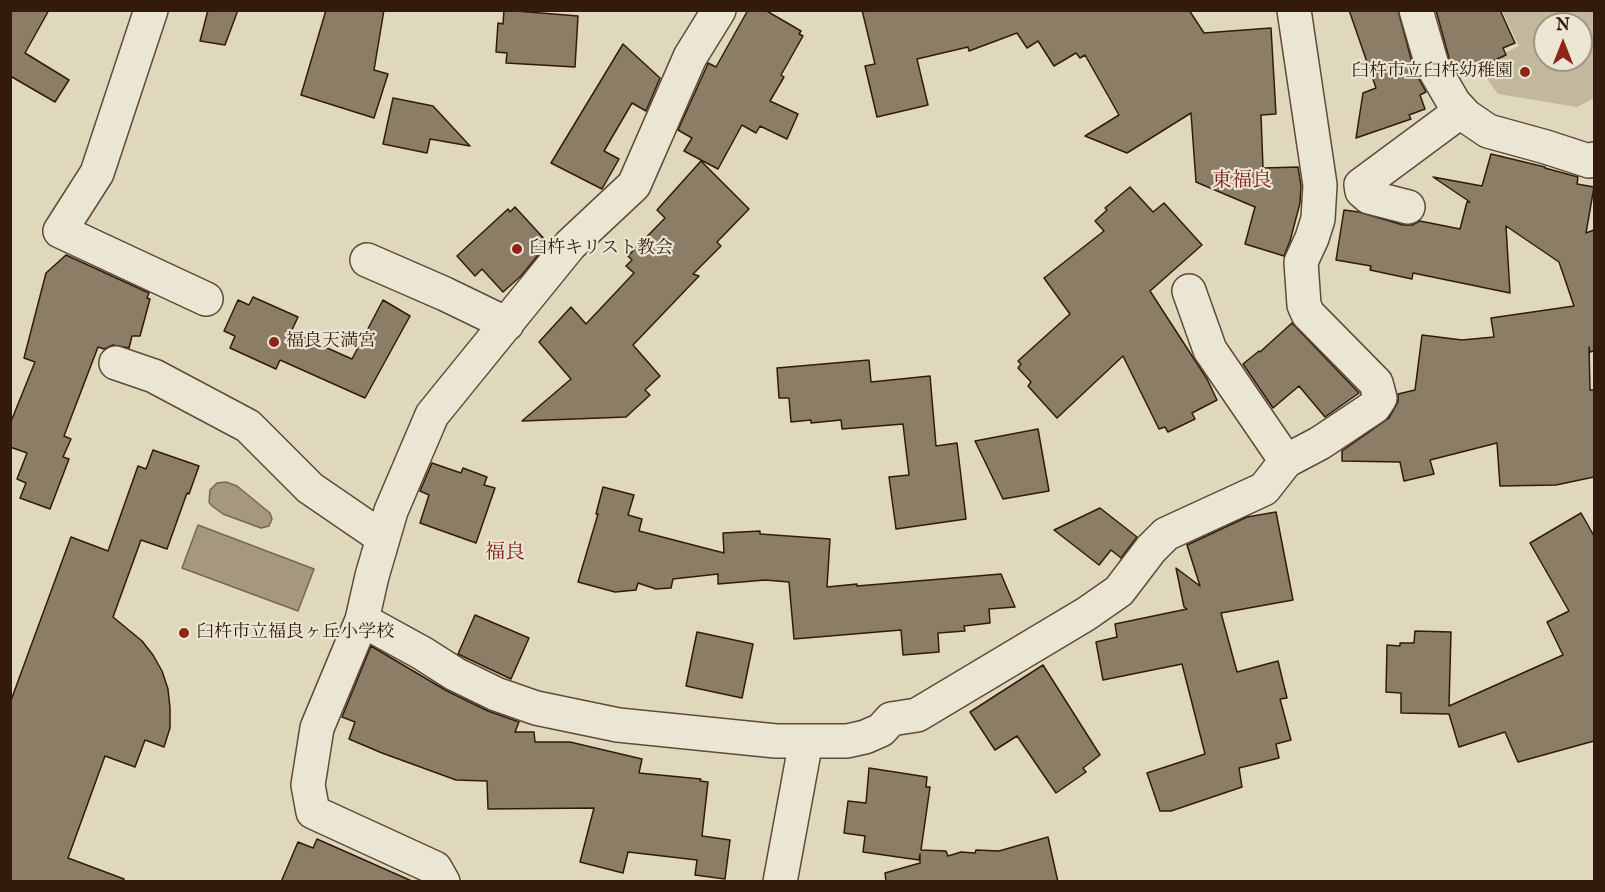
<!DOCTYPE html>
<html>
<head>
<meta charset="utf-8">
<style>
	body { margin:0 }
	#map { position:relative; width:1605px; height:892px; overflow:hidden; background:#e0d8bc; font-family:"IM FELL English",serif }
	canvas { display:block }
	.frame { position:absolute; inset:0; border:12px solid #321b0a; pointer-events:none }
	.north { position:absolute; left:1533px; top:12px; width:60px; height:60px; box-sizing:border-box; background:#ebe6d3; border:2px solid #a19583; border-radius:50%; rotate:0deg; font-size:16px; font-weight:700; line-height:24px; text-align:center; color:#321b0a }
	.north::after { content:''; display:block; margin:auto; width:21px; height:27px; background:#8f2418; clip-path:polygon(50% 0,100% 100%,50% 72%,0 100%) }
</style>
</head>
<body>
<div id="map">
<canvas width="1605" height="892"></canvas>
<div class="frame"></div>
<div class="north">N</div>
</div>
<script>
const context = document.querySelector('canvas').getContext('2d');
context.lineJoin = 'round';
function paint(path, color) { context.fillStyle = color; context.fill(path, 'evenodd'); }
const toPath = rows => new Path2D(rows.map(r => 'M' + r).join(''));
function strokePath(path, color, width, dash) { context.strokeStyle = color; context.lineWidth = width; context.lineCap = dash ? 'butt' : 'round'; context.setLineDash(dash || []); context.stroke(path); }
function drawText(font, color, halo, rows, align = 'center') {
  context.font = font + ' "IM FELL English","Noto Serif JP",serif'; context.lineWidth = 4.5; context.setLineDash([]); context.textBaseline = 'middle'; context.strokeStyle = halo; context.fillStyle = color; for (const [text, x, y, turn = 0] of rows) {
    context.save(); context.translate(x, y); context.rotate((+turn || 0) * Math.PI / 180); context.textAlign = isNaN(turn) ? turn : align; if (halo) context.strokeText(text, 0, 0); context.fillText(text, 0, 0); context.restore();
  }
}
paint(toPath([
	[1502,11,1594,11,1594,98,1577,107,1498,94,1478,66,1519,46],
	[1545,24,1581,24,1581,60,1545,60]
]), '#c2b89e');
const water = toPath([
	[226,482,237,486,270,513,272,519,269,526,261,528,223,514,212,506,209,502,210,490,217,483,226,482],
	[198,525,314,569,298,611,182,568,198,525]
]);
paint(water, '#a5987f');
strokePath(water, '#776650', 1.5);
const building = toPath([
	[10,10,49,10,25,53,69,80,55,102,12,77,10,80,10,10],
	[208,10,238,10,225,45,200,41,208,10],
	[326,10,384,10,374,70,388,74,374,118,301,95,326,10],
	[504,10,578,16,575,67,506,63,507,53,496,52,498,23,503,24,504,10],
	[748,10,765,10,801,31,799,34,803,36,781,75,784,77,770,101,798,114,787,139,760,126,756,133,742,125,718,169,684,151,692,138,678,130,707,66,708,63,716,67,748,10],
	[862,10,1189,10,1204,33,1271,28,1276,114,1261,115,1263,168,1298,167,1301,186,1300,203,1290,241,1284,256,1245,244,1255,207,1196,182,1191,113,1127,153,1085,136,1119,115,1085,55,1080,58,1076,53,1054,66,1038,41,1027,48,1017,33,969,51,968,47,917,59,928,105,877,117,865,66,875,64,862,10],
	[1349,10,1398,10,1414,70,1426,92,1420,95,1425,109,1409,115,1411,119,1356,138,1363,93,1376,88,1349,10],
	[1436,10,1500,10,1515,43,1503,48,1506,55,1460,76,1449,58,1436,10],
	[623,44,660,78,646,111,632,103,604,151,619,159,602,189,551,163,623,44],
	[393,98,433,106,470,146,430,139,427,153,383,144,393,98],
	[1491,154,1545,167,1545,168,1578,177,1577,184,1594,187,1586,233,1594,230,1594,351,1590,352,1589,347,1590,390,1594,390,1594,477,1556,485,1500,486,1497,443,1430,460,1434,474,1404,481,1400,462,1342,461,1342,451,1389,418,1398,402,1398,394,1415,390,1422,335,1462,340,1494,337,1491,318,1574,306,1559,262,1506,226,1510,293,1413,273,1412,279,1370,270,1371,266,1336,260,1344,210,1359,212,1403,225,1412,225,1420,221,1460,229,1467,202,1470,202,1433,177,1482,186,1491,154],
	[701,161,749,209,717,242,721,246,693,274,699,276,633,345,660,376,645,390,650,395,626,417,522,421,571,379,539,342,571,307,586,324,634,273,626,266,632,260,628,256,665,218,657,210,701,161],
	[1130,187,1153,212,1164,203,1202,245,1150,291,1207,379,1217,400,1192,413,1195,419,1168,432,1165,427,1159,429,1123,356,1057,418,1028,386,1031,382,1018,368,1021,364,1018,361,1070,314,1044,278,1104,231,1095,221,1107,210,1105,208,1130,187],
	[515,207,548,243,521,276,503,292,482,269,475,276,457,256,508,209,510,212,515,207],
	[66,255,149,293,147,298,150,299,140,336,132,336,129,348,113,345,104,349,98,347,64,436,71,439,63,457,69,459,50,509,20,498,26,483,17,479,27,453,10,447,10,424,35,362,24,358,46,273,66,255],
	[253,297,298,317,291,332,352,359,383,300,410,316,365,398,280,360,276,369,230,348,235,336,224,331,238,300,249,305,253,297],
	[1292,323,1359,393,1325,417,1299,386,1273,408,1243,364,1259,351,1260,352,1292,323],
	[869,360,871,382,930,376,936,446,957,443,966,519,896,529,889,477,909,475,903,424,842,429,841,420,811,423,811,420,791,422,789,398,779,398,777,368,869,360],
	[1038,429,1049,491,1003,499,975,441,1038,429],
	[153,450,199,466,189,494,187,493,167,549,141,540,113,617,142,641,153,655,162,671,168,689,170,708,170,728,164,747,145,740,135,767,105,756,68,858,124,879,124,882,10,882,10,703,71,537,108,551,138,466,146,469,153,450],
	[432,463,461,473,463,468,487,477,484,485,495,488,476,543,420,523,429,495,420,491,432,463],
	[603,487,634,495,628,515,642,519,639,531,724,553,723,533,760,531,760,534,830,539,827,587,857,584,857,586,1001,574,1015,607,989,609,990,623,964,626,965,631,938,633,939,652,903,655,901,630,794,639,789,582,765,580,718,584,718,574,673,579,671,588,656,589,638,583,636,590,615,592,578,582,598,514,596,514,603,487],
	[1100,508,1137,537,1121,558,1111,550,1099,565,1054,530,1100,508],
	[1276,512,1293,600,1221,613,1237,672,1278,661,1287,698,1280,699,1291,740,1276,744,1279,758,1239,768,1242,787,1171,811,1160,811,1147,773,1205,754,1182,664,1103,680,1096,642,1117,637,1115,624,1187,609,1184,607,1176,568,1200,586,1187,545,1247,517,1276,512],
	[1581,513,1594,536,1594,741,1518,762,1505,732,1459,747,1449,714,1401,713,1401,693,1386,692,1387,645,1400,646,1400,643,1414,643,1415,631,1451,632,1449,706,1563,655,1547,622,1569,611,1530,543,1581,513],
	[475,615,529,638,511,679,458,654,475,615],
	[697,632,753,644,742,698,686,686,697,632],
	[371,646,447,691,488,711,519,722,515,732,534,732,535,742,570,742,642,759,639,773,701,779,700,781,708,782,702,836,730,840,725,879,695,875,697,860,628,852,623,873,580,862,594,808,488,809,487,781,456,780,382,753,349,739,355,722,342,717,371,646],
	[1043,665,1100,755,1083,768,1086,772,1056,793,1017,736,995,750,970,712,1043,665],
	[869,768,927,777,926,787,930,787,921,850,946,851,948,856,961,852,975,853,976,850,999,851,1048,837,1058,882,886,882,885,873,920,863,920,854,919,860,863,852,865,836,844,833,848,801,866,803,869,768],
	[317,839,414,882,281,882,298,842,313,848,317,839]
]);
paint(building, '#8c7d67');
strokePath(building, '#321b0a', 1.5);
const minor = toPath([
	[151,10,97,173,60,231,206,299],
	[1416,10,1432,65,1454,103,1466,116,1488,131,1546,147,1589,161,1594,159],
	[1408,207,1369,197,1362,191,1361,185,1461,111],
	[367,260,445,294,507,324],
	[1189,291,1210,350,1286,461],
	[116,363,154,376,248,426,310,488,383,538],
	[362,620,422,653,455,674,496,694,536,708,618,725,776,741,847,741,865,737,881,730,891,719,917,715,1086,614,1119,591,1151,549,1166,534,1264,489,1286,461,1320,443,1374,407,1380,398,1376,383,1308,314,1304,305,1301,262,1312,238,1318,219,1320,185,1294,10],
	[443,882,435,868,313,812,308,785,317,728,362,620,372,576,391,511,432,415,570,245,634,185,690,57,719,10],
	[780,882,806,741]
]);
strokePath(minor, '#5e4a36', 36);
strokePath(minor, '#ebe6d3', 33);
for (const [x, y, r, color] of [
	[1525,72,6,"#8f2418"],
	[517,249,6,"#8f2418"],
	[274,342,6,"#8f2418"],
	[184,633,6,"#8f2418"]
]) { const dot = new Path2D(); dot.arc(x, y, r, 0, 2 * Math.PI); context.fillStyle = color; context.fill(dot); strokePath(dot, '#ebe6d3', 2); }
drawText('18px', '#321b0a', '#ebe6d3', [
	["臼杵市立臼杵幼稚園",1513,72,"right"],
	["臼杵キリスト教会",529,249],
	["福良天満宮",286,342],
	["臼杵市立福良ヶ丘小学校",196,633]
], 'left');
drawText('20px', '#7a1f14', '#ebe6d3', [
	["東福良",1242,182],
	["福良",505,554]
]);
</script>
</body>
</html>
